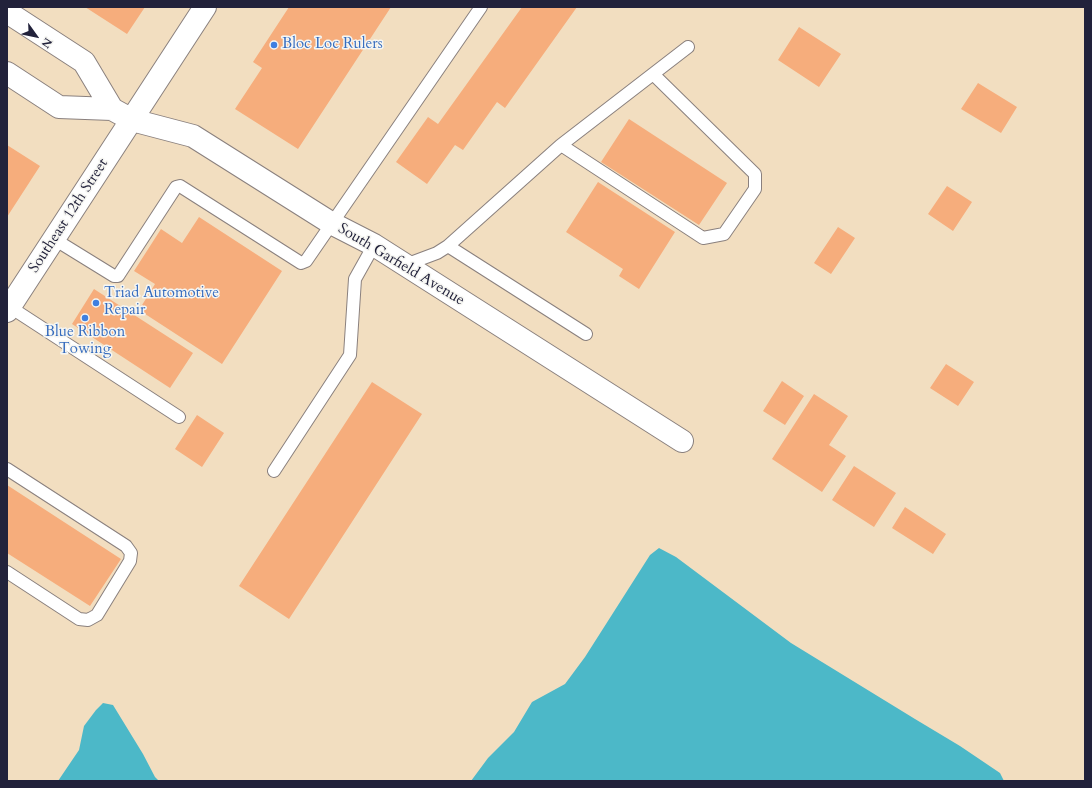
<!DOCTYPE html>
<html>
<head>
<meta charset="utf-8">
<style>
	body { margin:0 }
	#map { position:relative; width:1092px; height:788px; overflow:hidden; background:#f2dec0; font-family:Cardo,serif }
	canvas { display:block }
	.frame { position:absolute; inset:0; border:8px solid #22223b; pointer-events:none }
	.north { position:absolute; left:16px; top:16px; width:40px; height:40px; -webkit-text-stroke:3px #f6f6f2; paint-order:stroke; rotate:123deg; font-size:11px; font-weight:700; line-height:16px; text-align:center; color:#22223b }
	.north::after { content:''; display:block; margin:auto; width:14px; height:18px; background:#22223b; clip-path:polygon(50% 0,100% 100%,50% 72%,0 100%) }
</style>
</head>
<body>
<div id="map">
<canvas width="1092" height="788"></canvas>
<div class="frame"></div>
<div class="north">N</div>
</div>
<script>
const context = document.querySelector('canvas').getContext('2d');
context.lineJoin = 'round';
function paint(path, color) { context.fillStyle = color; context.fill(path, 'evenodd'); }
const toPath = rows => new Path2D(rows.map(r => 'M' + r).join(''));
function strokePath(path, color, width, dash) { context.strokeStyle = color; context.lineWidth = width; context.lineCap = dash ? 'butt' : 'round'; context.setLineDash(dash || []); context.stroke(path); }
function drawText(font, color, halo, rows, align = 'center') {
  context.font = font + ' Cardo,serif'; context.lineWidth = 3; context.setLineDash([]); context.textBaseline = 'middle'; context.strokeStyle = halo; context.fillStyle = color; for (const [text, x, y, turn = 0] of rows) {
    context.save(); context.translate(x, y); context.rotate((+turn || 0) * Math.PI / 180); context.textAlign = isNaN(turn) ? turn : align; if (halo) context.strokeText(text, 0, 0); context.fillText(text, 0, 0); context.restore();
  }
}
paint(toPath([
	[659,548,676,557,791,643,915,719,960,746,1000,773,1004,781,471,781,488,758,514,732,532,702,565,684,585,657,650,555],
	[103,703,113,705,143,754,155,777,159,781,58,781,79,750,84,726,96,710]
]), '#4cb8c8');
paint(toPath([
	[85,7,145,7,127,34],
	[289,7,391,7,298,149,235,109,262,68,253,62],
	[522,7,577,7,505,108,497,102,463,150,455,145,427,184,396,162,428,117,438,124],
	[799,27,841,54,819,87,778,60],
	[978,83,1017,107,1001,133,961,109],
	[629,119,727,183,699,225,601,162],
	[7,145,40,166,7,217],
	[598,182,675,232,639,289,619,276,623,269,566,232],
	[947,186,972,202,953,231,928,214],
	[199,217,282,271,222,364,139,310,155,284,134,271,161,229,182,243],
	[838,227,855,238,831,274,814,263],
	[94,289,193,353,170,388,72,324],
	[946,364,974,382,958,406,930,388],
	[782,381,804,396,785,425,763,411],
	[372,382,422,414,289,619,239,586],
	[814,394,848,416,829,445,846,456,822,492,772,459],
	[197,415,224,433,202,467,175,449],
	[854,466,896,493,874,527,832,500],
	[7,485,121,559,90,606,7,553],
	[905,507,946,534,933,554,892,528]
]), '#f6ad7c');
const service = toPath([
	[561,145,703,238,724,234,755,189,755,174,653,74],
	[54,239,114,276,118,276,176,187,180,186,301,263,306,261,481,7],
	[448,246,586,334],
	[405,265,437,253,448,246,561,145,688,47],
	[10,307,179,417],
	[7,469,126,546,131,553,130,561,97,615,88,620,79,619,7,572],
	[274,471,350,355,355,279,374,245]
]);
const minor = toPath([
	[7,12,84,62,112,109],
	[7,73,59,107,112,109,132,120,193,136,331,223,374,245,682,441],
	[7,311,205,7]
]);
strokePath(service, '#8a807e', 14);
strokePath(minor, '#8a807e', 24);
strokePath(service, '#fff', 12);
strokePath(minor, '#fff', 22);
for (const [x, y, r, color] of [
	[274,45,4,"#3f7fe0"],
	[96,303,4,"#3f7fe0"],
	[85,318,4,"#3f7fe0"]
]) { const dot = new Path2D(); dot.arc(x, y, r, 0, 2 * Math.PI); context.fillStyle = color; context.fill(dot); strokePath(dot, '#f6f6f2', 1.5); }
drawText('15px', '#366cbe', '#f6f6f2', [
	["Bloc Loc Rulers",282,45],
	["Triad Automotive",104,294],
	["Repair",104,311],
	["Blue Ribbon",85,333,"center"],
	["Towing",85,350,"center"]
], 'left');
drawText('15px', '#22223b', '#f6f6f2', [
	["Southeast 12th Street",69,216,-57],
	["South Garfield Avenue",401,265,31]
]);
</script>
</body>
</html>
